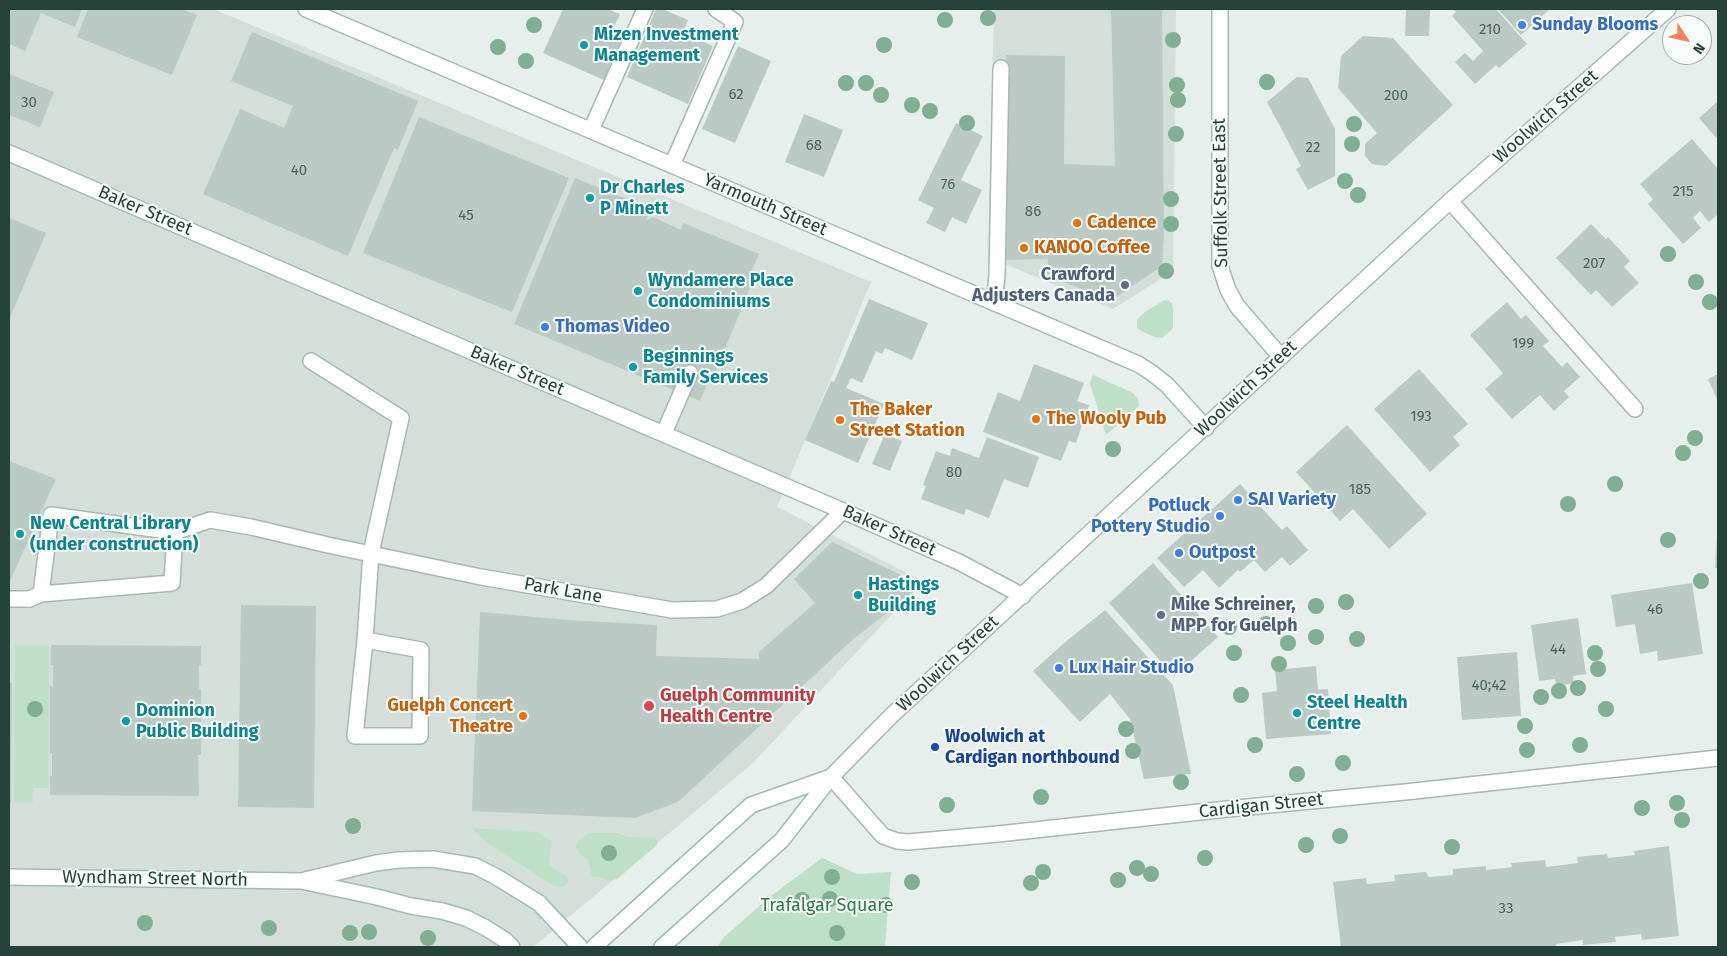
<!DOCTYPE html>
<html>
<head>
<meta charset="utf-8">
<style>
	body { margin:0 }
	#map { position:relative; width:1727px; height:956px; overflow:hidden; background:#e6efeb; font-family:"Fira Sans",sans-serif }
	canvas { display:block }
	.frame { position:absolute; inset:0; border:10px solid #24423a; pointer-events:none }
	.north { position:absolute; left:1662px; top:15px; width:50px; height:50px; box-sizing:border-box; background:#f7fbf9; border:1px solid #a3b1ad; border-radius:50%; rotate:125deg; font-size:14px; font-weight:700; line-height:20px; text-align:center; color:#24423a }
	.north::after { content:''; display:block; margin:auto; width:18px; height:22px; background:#f4845f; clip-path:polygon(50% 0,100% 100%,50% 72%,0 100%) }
</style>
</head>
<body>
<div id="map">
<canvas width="1727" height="956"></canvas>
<div class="frame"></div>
<div class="north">N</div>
</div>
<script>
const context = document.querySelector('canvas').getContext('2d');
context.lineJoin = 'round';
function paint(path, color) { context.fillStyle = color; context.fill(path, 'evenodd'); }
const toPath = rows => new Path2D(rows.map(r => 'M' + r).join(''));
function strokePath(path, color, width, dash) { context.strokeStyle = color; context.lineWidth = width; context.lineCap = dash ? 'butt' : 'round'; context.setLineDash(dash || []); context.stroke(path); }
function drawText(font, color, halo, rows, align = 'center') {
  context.font = font + ' "Fira Sans",sans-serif'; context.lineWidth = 4; context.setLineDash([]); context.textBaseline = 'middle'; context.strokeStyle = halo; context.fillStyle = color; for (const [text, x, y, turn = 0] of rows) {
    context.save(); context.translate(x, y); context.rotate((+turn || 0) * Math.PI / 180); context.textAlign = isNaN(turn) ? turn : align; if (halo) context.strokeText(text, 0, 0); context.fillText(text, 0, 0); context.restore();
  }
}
paint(toPath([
	[9,9,213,9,871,282,777,507,923,581,753,763,533,947,9,947],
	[994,9,1176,9,1173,271,1113,309,988,257]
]), '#d4dfda');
paint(toPath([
	[1167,300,1172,303,1173,309,1173,328,1167,334,1162,338,1155,337,1143,332,1137,328,1137,320,1146,311,1163,301],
	[1093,375,1133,393,1138,399,1139,406,1106,435,1090,383],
	[15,646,49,646,48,788,33,788,33,802,14,802],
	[470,828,538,832,551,841,549,866,566,876,569,881,564,887,554,886,490,845],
	[588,833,618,833,627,837,654,838,658,841,657,845,617,879,608,881,599,877,592,877,588,860,579,853,576,847,579,840],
	[822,858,857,874,891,872,885,947,717,947,724,937,771,896]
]), '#bfe0c8');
paint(toPath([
	[9,9,82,9,75,27,41,13,25,51,9,44],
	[88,9,182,9,197,15,172,75,77,37],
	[563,9,607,9,620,14,612,31,626,38,606,81,543,53],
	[656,9,662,9,688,20,683,33,713,46,688,104,627,77],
	[1111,9,1162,9,1164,235,1162,266,1112,300,1047,276,1048,259,1002,260,1006,55,1065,56,1064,164,1115,166],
	[1406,9,1430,9,1429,36,1405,36],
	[1453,9,1496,9,1527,44,1499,68,1496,65,1475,84,1455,62,1465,53,1473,61,1483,51,1452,16,1456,12],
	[1498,9,1550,9,1521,35],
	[252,32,418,101,398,150,394,148,348,256,203,194,240,109,284,128,293,106,231,81],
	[1363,36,1393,38,1453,105,1386,166,1372,164,1365,156,1365,144,1377,133,1338,88,1341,56],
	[738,46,771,61,735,143,702,129],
	[9,74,54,92,40,127,9,115],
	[1297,77,1308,78,1335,129,1335,176,1308,190,1296,169,1301,166,1267,102],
	[1718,101,1718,140,1699,118],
	[804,114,843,130,824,177,785,162],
	[419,117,569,178,512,312,363,253],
	[956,123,983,136,961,180,982,190,966,224,952,217,945,232,926,223,934,208,918,200],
	[1692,139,1718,169,1718,214,1709,222,1700,211,1693,218,1701,228,1683,244,1648,204,1653,199,1640,184],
	[575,178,651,209,646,221,653,217,681,230,683,223,759,254,749,276,754,278,713,378,708,381,700,401,514,324],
	[9,218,46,233,9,320],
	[1591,224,1606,239,1608,237,1630,261,1624,267,1639,283,1612,307,1596,290,1591,295,1556,258],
	[869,299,928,323,912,360,885,348,882,354,876,351,862,383,851,378,846,388,884,404,858,463,805,440,831,381,834,382],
	[1507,302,1521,319,1526,315,1549,341,1543,346,1562,367,1567,362,1580,377,1564,391,1569,397,1554,411,1540,395,1512,419,1485,389,1503,373,1470,335],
	[1034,364,1084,383,1077,401,1089,405,1076,443,1069,441,1061,461,983,432,998,392,1020,401],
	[1419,369,1468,424,1453,437,1460,445,1430,472,1374,409],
	[1718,374,1718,401,1708,379],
	[1347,425,1427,514,1389,549,1353,509,1340,521,1296,472],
	[885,434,902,441,890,471,872,464],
	[987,437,1039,457,1028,488,1004,479,989,518,966,509,964,515,921,499,926,486,923,485,936,451,950,456,952,448,979,458],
	[9,461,56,479,9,583],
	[1240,484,1282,530,1287,526,1308,550,1290,566,1282,557,1265,572,1254,560,1240,572,1238,570,1219,588,1203,570,1184,587,1157,558],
	[1717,536,1718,536,1718,568,1715,568],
	[832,542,901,575,914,591,850,642,678,802,635,818,472,811,480,612,569,620,657,625,656,656,759,659,759,652,815,603,794,579],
	[1153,563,1218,637,1174,676,1109,603],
	[1692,583,1703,654,1658,661,1657,651,1640,654,1635,624,1616,627,1611,595],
	[241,605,316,606,314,808,238,807],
	[1105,610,1173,685,1191,774,1144,779,1130,719,1110,694,1080,722,1033,671,1063,644],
	[1578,618,1586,674,1573,676,1574,683,1556,686,1555,679,1539,681,1531,625],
	[51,645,201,646,201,665,199,665,199,689,201,689,201,755,198,755,199,796,50,795,50,776,52,776,52,753,50,753,50,686,53,687,53,665,51,665],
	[1517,652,1521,716,1462,720,1457,657],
	[1316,666,1318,690,1328,689,1331,734,1266,739,1262,693,1277,691,1275,670],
	[9,683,12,683,11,803,9,803],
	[1669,846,1679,936,1642,940,1641,934,1615,937,1616,942,1583,945,1583,940,1556,944,1556,947,1341,947,1333,882,1366,878,1367,884,1395,881,1394,875,1426,872,1429,877,1453,875,1453,869,1486,866,1486,870,1512,867,1511,863,1545,860,1546,867,1578,863,1577,857,1607,854,1608,858,1635,855,1634,851]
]), '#bbcac4');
const lane = toPath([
	[591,130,645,9],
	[672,165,735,22,716,9],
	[1450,201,1635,409],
	[994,303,997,276,1001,68],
	[311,361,401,418,371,553,365,640,355,736,420,736,421,650,365,640],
	[664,433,690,373],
	[175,532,210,520,251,527,328,545,481,577,672,610,717,609,742,601,766,586,843,511],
	[29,599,41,594,172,583,175,532,51,515,41,594]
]);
const street = toPath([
	[9,599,29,599],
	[831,777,883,836,897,841,908,842,998,834,1227,809,1405,792,1718,758]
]);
const secondary = toPath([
	[306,9,1138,364,1152,373,1167,385,1206,428],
	[1220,9,1220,266,1228,290,1237,306,1281,357],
	[9,153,843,511,959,562,1023,596],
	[9,877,301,881,377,897,411,906,442,911,466,918,486,928,505,940,512,947],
	[305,880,376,863,399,860,433,859,475,866,495,876,539,903,580,947],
	[594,947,751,805,831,777],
	[662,947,782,840,831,777,891,716,1450,201,1668,9]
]);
strokePath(lane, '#a8b8b2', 18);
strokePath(street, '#a8b8b2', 18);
strokePath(secondary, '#a4bbb3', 18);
strokePath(lane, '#fff', 15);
strokePath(street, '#fff', 15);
strokePath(secondary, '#fff', 15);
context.fillStyle = '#80af93';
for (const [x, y] of [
	[988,18],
	[945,20],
	[534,25],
	[1173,40],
	[884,45],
	[498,47],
	[526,61],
	[1267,82],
	[846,83],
	[866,83],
	[1177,85],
	[881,95],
	[1178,100],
	[912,105],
	[930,111],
	[967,123],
	[1354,124],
	[1176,134],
	[1352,144],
	[1345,181],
	[1358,195],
	[1171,199],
	[1171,224],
	[1668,254],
	[1166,271],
	[1696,282],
	[1710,302],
	[1695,438],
	[1113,449],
	[1683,453],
	[1615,484],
	[1568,504],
	[1668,540],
	[1701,581],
	[1346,602],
	[1316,606],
	[1266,624],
	[1229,627],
	[1316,637],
	[1357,639],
	[1288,643],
	[1234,653],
	[1595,653],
	[1279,664],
	[1598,669],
	[1578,688],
	[1559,691],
	[1241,695],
	[1541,697],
	[35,709],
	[1606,709],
	[1525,726],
	[1126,729],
	[1255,745],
	[1580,745],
	[1527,750],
	[1133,751],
	[1343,763],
	[1297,774],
	[1181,782],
	[1041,797],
	[1677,803],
	[947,805],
	[1642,808],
	[1682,820],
	[353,826],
	[1340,836],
	[1306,845],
	[1452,847],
	[609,853],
	[1205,858],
	[1137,868],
	[1043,872],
	[1151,874],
	[832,877],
	[1118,880],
	[912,882],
	[1031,883],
	[830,899],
	[802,900],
	[886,905],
	[145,923],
	[269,928],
	[369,932],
	[350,933],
	[837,933],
	[428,938]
]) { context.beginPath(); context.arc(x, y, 8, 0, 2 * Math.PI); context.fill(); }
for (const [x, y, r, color] of [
	[1522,25,5,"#3f7fe0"],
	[584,45,5,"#0f9aa8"],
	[590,198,5,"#0f9aa8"],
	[1077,223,5,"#e8710a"],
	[1024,248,5,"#e8710a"],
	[1125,285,5,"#5c6f8a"],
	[638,291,5,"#0f9aa8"],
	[545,327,5,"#3f7fe0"],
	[633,367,5,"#0f9aa8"],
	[1036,419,5,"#e8710a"],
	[840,420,5,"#e8710a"],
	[1238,500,5,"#3f7fe0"],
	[1220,516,5,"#3f7fe0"],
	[20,534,5,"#0f9aa8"],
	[1179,553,5,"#3f7fe0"],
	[858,595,5,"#0f9aa8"],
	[1161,615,5,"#5c6f8a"],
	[1059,668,5,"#3f7fe0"],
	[649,706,6,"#e0444e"],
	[1297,713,5,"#0f9aa8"],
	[523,716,5,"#e8710a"],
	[126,721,5,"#0f9aa8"],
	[935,747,5,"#1a4fb4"]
]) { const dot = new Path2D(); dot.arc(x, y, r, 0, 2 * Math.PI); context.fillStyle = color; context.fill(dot); strokePath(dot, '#f7fbf9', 2); }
drawText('15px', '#4a645c', null, [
	["210",1490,30],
	["62",736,95],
	["200",1396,96],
	["30",29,103],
	["68",814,146],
	["22",1313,148],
	["40",299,171],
	["76",948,185],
	["215",1683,192],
	["86",1033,212],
	["45",466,216],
	["207",1594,264],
	["199",1523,344],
	["193",1421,417],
	["80",954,473],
	["185",1360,490],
	["46",1655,610],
	["44",1558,650],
	["40;42",1489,686],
	["33",1506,909]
]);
drawText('bold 18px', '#366cbe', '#f7fbf9', [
	["Sunday Blooms",1532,25],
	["Thomas Video",555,327],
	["SAI Variety",1248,500],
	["Potluck",1210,506,"right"],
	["Pottery Studio",1210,527,"right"],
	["Outpost",1189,553],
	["Lux Hair Studio",1069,668]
], 'left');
drawText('bold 18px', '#0d838f', '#f7fbf9', [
	["Mizen Investment",594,35],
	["Management",594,56],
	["Dr Charles",600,188],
	["P Minett",600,209],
	["Wyndamere Place",648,281],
	["Condominiums",648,302],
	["Beginnings",643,357],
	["Family Services",643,378],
	["New Central Library",30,524],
	["(under construction)",30,545],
	["Hastings",868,585],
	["Building",868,606],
	["Steel Health",1307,703],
	["Centre",1307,724],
	["Dominion",136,711],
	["Public Building",136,732]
], 'left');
drawText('18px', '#24423a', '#f7fbf9', [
	["Woolwich Street",1546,117,-41],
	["Suffolk Street East",1221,193,-91],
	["Yarmouth Street",765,205,23],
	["Baker Street",145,211,23],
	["Baker Street",517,371,23],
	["Woolwich Street",1246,389,-43],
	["Baker Street",889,531,24],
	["Park Lane",563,591,10],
	["Woolwich Street",948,664,-43],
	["Cardigan Street",1261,806,-6],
	["Wyndham Street North",155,879,1]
]);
drawText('bold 18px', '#c56008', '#f7fbf9', [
	["Cadence",1087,223],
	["KANOO Coffee",1034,248],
	["The Baker",850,410],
	["Street Station",850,431],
	["The Wooly Pub",1046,419],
	["Guelph Concert",513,706,"right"],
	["Theatre",513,727,"right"]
], 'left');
drawText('bold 18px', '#4e5e75', '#f7fbf9', [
	["Crawford",1115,275],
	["Adjusters Canada",1115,296],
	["Mike Schreiner,",1171,605,"left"],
	["MPP for Guelph",1171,626,"left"]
], 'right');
drawText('bold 18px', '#be3a42', '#f7fbf9', [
	["Guelph Community",660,696],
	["Health Centre",660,717]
], 'left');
drawText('bold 18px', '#164399', '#f7fbf9', [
	["Woolwich at",945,737],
	["Cardigan northbound",945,758]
], 'left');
drawText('18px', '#2d7a4b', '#f7fbf9', [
	["Trafalgar Square",827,906]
]);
</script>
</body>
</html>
